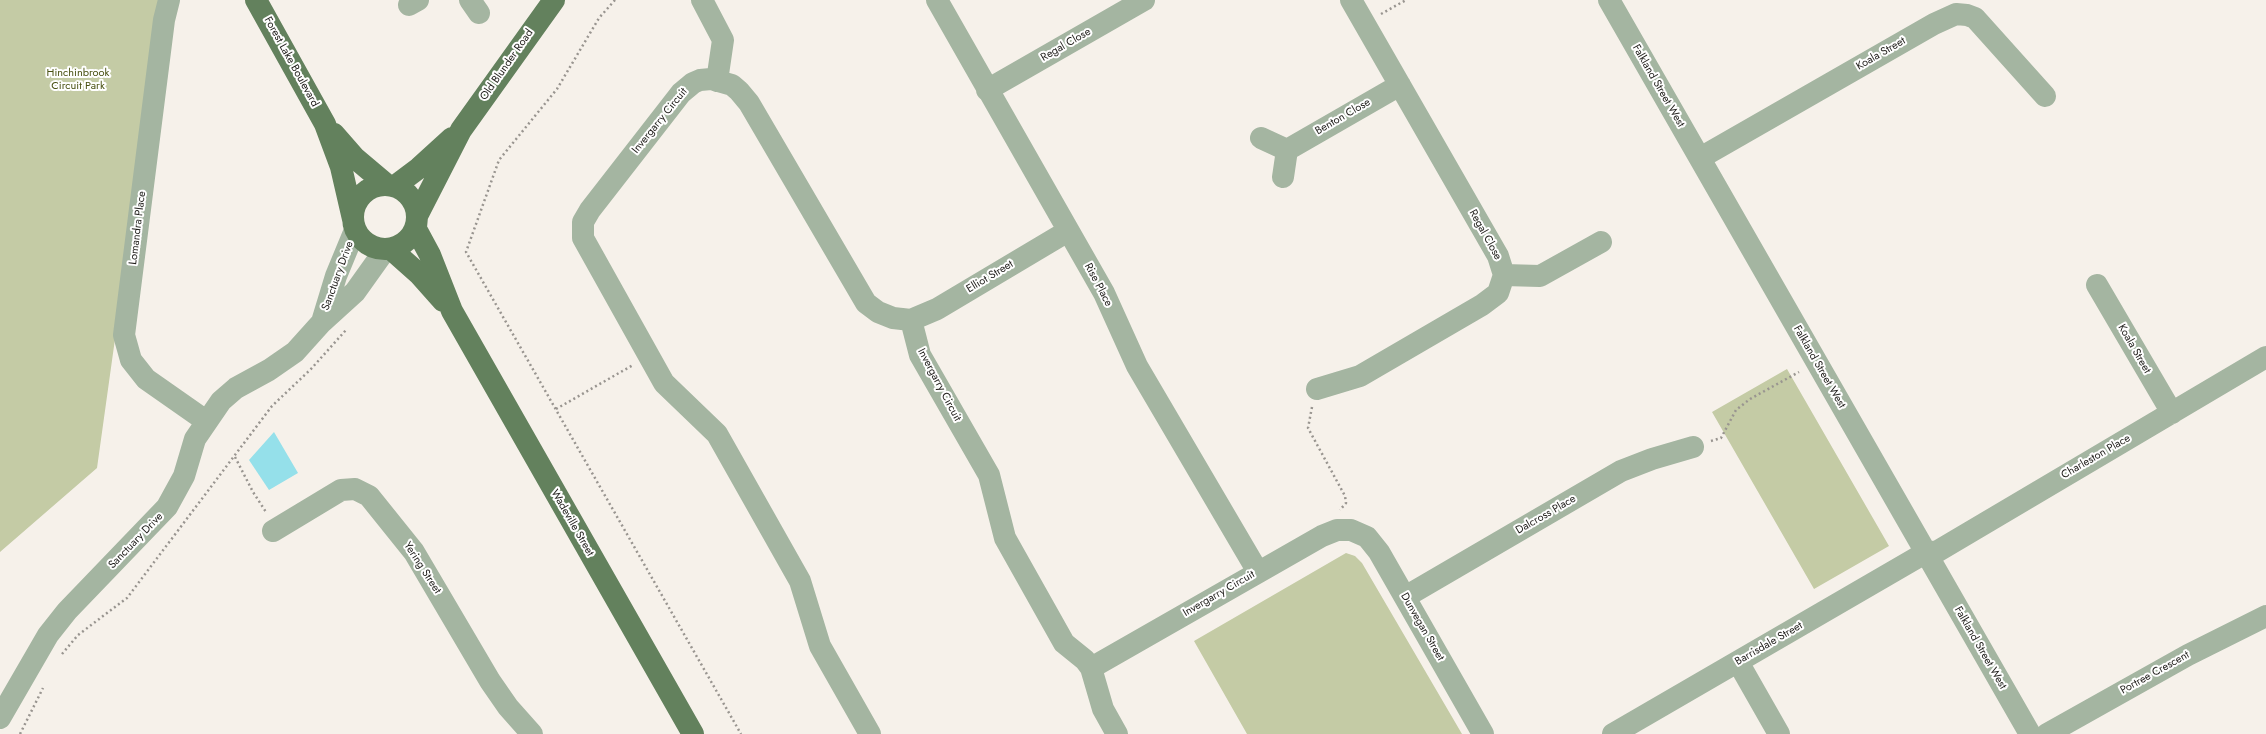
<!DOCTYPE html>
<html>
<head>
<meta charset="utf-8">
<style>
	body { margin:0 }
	canvas { display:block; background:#f6f1ea }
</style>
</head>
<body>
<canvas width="2266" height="734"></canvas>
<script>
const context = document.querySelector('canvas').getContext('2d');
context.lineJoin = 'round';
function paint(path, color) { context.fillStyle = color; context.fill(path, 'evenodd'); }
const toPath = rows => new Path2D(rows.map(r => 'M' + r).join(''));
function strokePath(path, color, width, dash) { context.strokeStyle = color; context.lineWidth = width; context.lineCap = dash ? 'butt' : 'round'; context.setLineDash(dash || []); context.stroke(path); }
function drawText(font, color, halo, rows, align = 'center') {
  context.font = font + ' Jost,sans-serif'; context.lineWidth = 4; context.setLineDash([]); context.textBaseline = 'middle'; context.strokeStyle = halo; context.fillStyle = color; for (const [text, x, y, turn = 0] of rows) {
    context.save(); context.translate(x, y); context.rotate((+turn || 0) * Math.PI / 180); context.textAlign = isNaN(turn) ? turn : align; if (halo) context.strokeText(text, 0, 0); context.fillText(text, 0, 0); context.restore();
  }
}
paint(toPath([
	[0,0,169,0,115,339,97,468,0,552],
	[1787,369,1889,546,1814,589,1712,412],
	[1346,553,1355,556,1362,563,1462,734,1247,734,1194,641]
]), '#c4cba5');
paint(toPath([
	[274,432,298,473,269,490,249,460]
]), '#95e0ea');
strokePath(toPath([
	[615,0,599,18,557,89,499,160,466,252,741,734],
	[1381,14,1406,0],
	[1312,407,1308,428,1345,496,1346,503,1340,510],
	[556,409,633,365],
	[1711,441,1721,438,1736,410,1750,399,1799,372],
	[235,457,253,492,266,512],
	[62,654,78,635,127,598,272,406,311,369,346,330],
	[20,734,43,688]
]), '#999590', 2.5, [2, 3]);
strokePath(toPath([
	[169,0,164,20,124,335,131,360,146,379,206,421],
	[470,0,479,13],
	[702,0,723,40,717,81],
	[937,0,1104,293,1137,366,1258,572],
	[1609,0,2030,734],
	[409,5,418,0],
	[987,90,1144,0],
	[1261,138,1287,150,1283,177],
	[1287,150,1400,85],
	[1700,158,1934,24,1956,14,1967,15,1975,18,2045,96],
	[1504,275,1540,276,1601,242],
	[2097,285,2172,413],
	[911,320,937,309,1068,231],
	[322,322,336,276,355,230],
	[1317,389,1360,376,1482,305,1498,293,1504,275,1498,256,1351,0],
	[273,531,341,490,355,489,369,496,414,552,490,681,508,707,532,734],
	[1405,597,1621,471,1652,459,1693,447],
	[1738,662,1779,734],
	[1091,668,1322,536,1337,530,1351,530,1367,537,1379,552,1483,734],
	[0,718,48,635,67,611,167,507,184,476,195,439,221,401,236,388,269,370,295,352,322,322,355,292,385,250],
	[870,734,820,646,800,581,717,434,664,383,583,238,583,222,590,210,681,93,693,83,700,80,711,79,732,85,739,91,749,103,866,303,878,312,893,318,911,320,920,355,989,475,1005,538,1064,643,1085,660,1091,668,1103,709,1117,734],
	[1613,734,1925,553,1938,551,2266,357],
	[2047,734,2188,655,2266,616]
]), '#a4b5a1', 22);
strokePath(toPath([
	[256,0,325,124,341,167,353,219],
	[334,134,355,158,387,185],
	'353 217a32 32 0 1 1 64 0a32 32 0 1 1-64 0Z',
	[395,186,419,168,452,138],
	[418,214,461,130,554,0],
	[416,229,430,255,452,311,693,734],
	[392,250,419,274,443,301]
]), '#63815d', 22);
drawText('11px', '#22201d', '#fff', [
	["Regal Close",1066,45,-30],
	["Koala Street",1881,54,-30],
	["Forest Lake Boulevard",291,62,61],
	["Old Blunder Road",507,65,-55],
	["Falkland Street West",1658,86,60],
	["Benton Close",1343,117,-30],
	["Invergarry Circuit",660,121,-51],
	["Lomandra Place",138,228,-83],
	["Regal Close",1485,235,61],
	["Sanctuary Drive",338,276,-70],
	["Elliot Street",990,277,-31],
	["Rise Place",1098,285,62],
	["Koala Street",2134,349,60],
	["Falkland Street West",1819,367,60],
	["Invergarry Circuit",939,385,62],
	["Charleston Place",2096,457,-30],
	["Dalcross Place",1546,515,-30],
	["Wadeville Street",572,523,60],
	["Sanctuary Drive",136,541,-46],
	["Yering Street",422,568,57],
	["Invergarry Circuit",1219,594,-30],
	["Dunvegan Street",1422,627,60],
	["Barrisdale Street",1769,644,-30],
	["Falkland Street West",1980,648,60],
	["Portree Crescent",2155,673,-29]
]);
drawText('11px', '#485011', '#fff', [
	["Hinchinbrook",78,73],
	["Circuit Park",78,86]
]);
</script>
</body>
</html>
